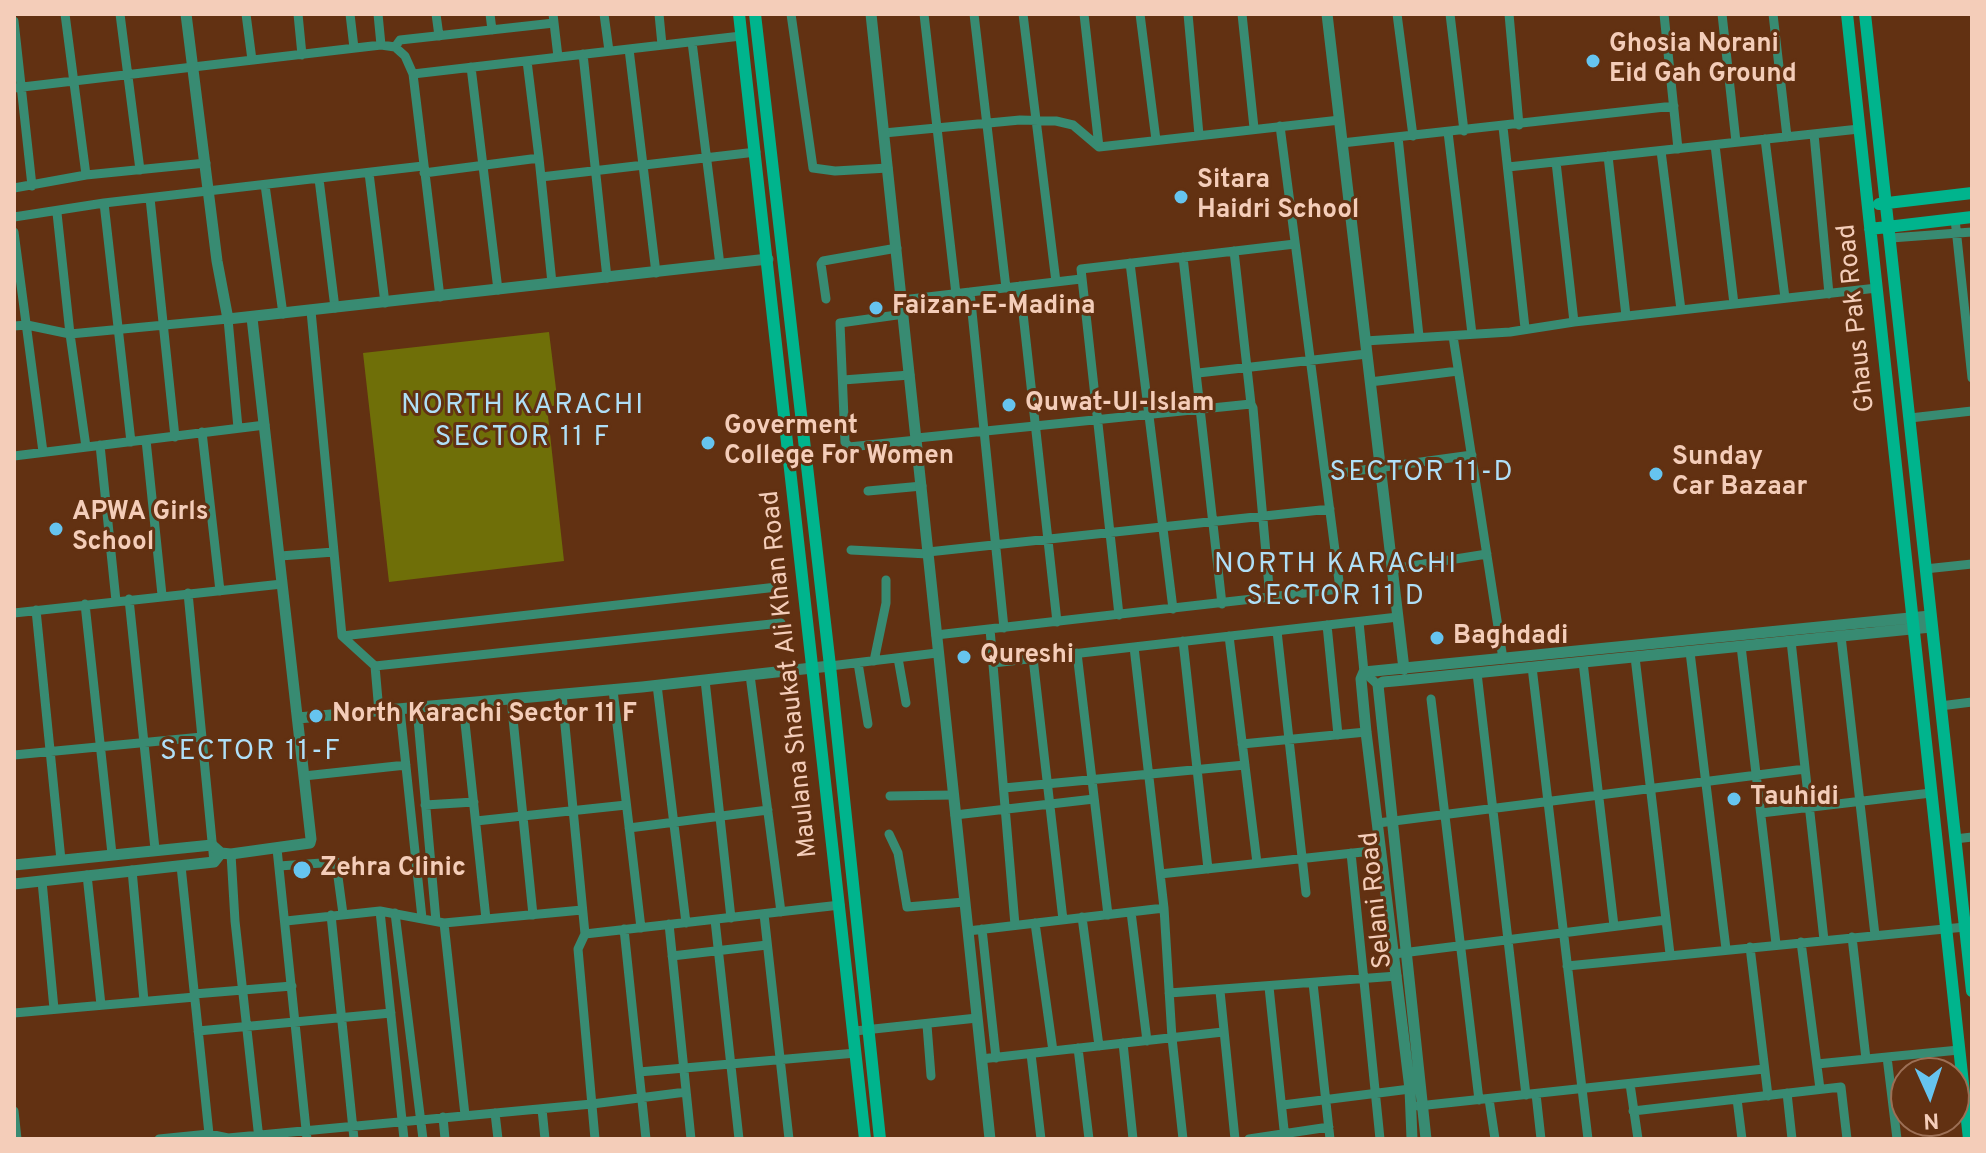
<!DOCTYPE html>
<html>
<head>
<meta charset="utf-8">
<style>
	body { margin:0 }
	#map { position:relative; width:1986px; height:1153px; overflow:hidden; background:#623112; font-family:Overpass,sans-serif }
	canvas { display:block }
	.frame { position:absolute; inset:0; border:16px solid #f4cdb9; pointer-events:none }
	.north { position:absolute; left:1890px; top:1057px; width:80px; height:80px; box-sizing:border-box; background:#623112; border:2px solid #9c6f55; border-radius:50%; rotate:177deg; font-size:22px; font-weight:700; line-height:32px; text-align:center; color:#f4cdb9 }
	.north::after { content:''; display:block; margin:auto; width:28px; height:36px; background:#66c4ef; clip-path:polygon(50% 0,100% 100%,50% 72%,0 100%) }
</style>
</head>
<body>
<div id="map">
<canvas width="1986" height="1153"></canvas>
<div class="frame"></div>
<div class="north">N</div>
</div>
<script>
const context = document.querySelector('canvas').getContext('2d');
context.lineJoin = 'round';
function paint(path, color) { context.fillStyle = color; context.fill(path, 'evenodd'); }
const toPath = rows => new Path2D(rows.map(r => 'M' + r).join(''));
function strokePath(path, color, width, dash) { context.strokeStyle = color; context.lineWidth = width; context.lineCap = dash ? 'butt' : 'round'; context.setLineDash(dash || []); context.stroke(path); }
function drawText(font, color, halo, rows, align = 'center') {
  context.font = font + ' Overpass,sans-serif'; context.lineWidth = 6; context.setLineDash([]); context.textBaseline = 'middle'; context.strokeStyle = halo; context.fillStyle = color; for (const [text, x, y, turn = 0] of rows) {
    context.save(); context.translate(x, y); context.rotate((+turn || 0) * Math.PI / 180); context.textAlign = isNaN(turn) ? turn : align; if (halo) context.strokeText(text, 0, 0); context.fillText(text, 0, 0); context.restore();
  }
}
paint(toPath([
	[549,332,558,405,547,407,564,561,389,582,363,353]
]), '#6f6f08');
strokePath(toPath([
	[65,14,86,175],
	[120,14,140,170],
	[246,14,252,60],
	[298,14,302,55],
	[350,14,354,48],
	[378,14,381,45,395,47,405,56,413,74,440,297],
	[436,14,439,36],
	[490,14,492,30],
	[553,14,558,57],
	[604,14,609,51],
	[659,14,662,45],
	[791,14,813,168,835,171,888,168],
	[924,14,956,294],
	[974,14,1006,288],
	[1023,14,1056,282],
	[1084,14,1099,147],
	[1140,14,1156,140],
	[1188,14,1199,135],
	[1242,14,1254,128],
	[1397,14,1413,136],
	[1450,14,1464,131],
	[1509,14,1519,125],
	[1664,14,1678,149],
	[1722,14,1736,142],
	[1773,14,1787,137],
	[14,21,32,186],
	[692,42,720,265],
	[395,47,400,40,554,23],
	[629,49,656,273],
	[583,54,607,278],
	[527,61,539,158],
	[471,67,498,290],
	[413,74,741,36],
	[14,88,381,45],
	[1503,127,1525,328],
	[1448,132,1472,334],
	[884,133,1020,120,1056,121,1073,125,1099,147,1340,120],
	[1814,134,1829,294],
	[1398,137,1419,336],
	[1765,139,1785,298],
	[1342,143,1674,106],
	[1715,145,1734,304],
	[1661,151,1681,310],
	[1608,156,1626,316],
	[1556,162,1574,322],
	[1508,167,1859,129],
	[369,173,385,303],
	[424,173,539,158,552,283],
	[541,177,756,152],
	[319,179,335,308],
	[265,185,283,314],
	[14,188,86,175,206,163],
	[150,198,175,437],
	[104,203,131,442],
	[57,213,70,334,86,447],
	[14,217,104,203,423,166],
	[1955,219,1972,378],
	[14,232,43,452],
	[1891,238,1972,232],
	[1234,251,1251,404,1253,408,1270,598],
	[1183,257,1222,604],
	[1130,263,1173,609],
	[1020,286,1057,622],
	[970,292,1004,628],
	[826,299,821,264,823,261,897,248],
	[902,300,1081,279],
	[311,311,342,636,375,666,781,623],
	[904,314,840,323,845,442,849,447,917,440],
	[14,326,27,325,70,334,228,319,238,428],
	[1453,336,1503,659],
	[1365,341,1510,332,1574,322,1877,288],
	[1198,373,1367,354],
	[843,380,910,375],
	[1370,382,1458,371],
	[1910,418,1972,411],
	[202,432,220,591],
	[917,438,1251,404],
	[146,440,162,595],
	[100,445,116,601],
	[14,456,265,425],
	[1326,475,1472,455],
	[868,491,922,486],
	[851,550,928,554],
	[928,552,1330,509],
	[280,556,334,552],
	[1392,569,1487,554],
	[1925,569,1972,564],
	[188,593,214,862],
	[129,599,155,849],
	[85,604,112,854],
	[36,610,61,860],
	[14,613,282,584],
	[1119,615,1081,269,1295,244],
	[1359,622,1364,672,1378,685],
	[1327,625,1338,735],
	[990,629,1015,925],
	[1277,631,1306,893],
	[936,635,1340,589,1280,126],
	[342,636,777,587],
	[1229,636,1257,863],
	[1841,636,1875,935],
	[1183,641,1208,869],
	[1791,641,1824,940],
	[1741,646,1776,944],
	[1134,647,1164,908,1172,1038,1183,1139],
	[1690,652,1726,949],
	[1077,653,1108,915],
	[1635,657,1670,954],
	[898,658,906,703],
	[1033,658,1063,920],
	[874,661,886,603,886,580],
	[1583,662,1614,926],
	[858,663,868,724],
	[993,663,1398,617],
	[375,666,379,712],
	[830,666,937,653],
	[1532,667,1588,1139],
	[1477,673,1526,1095],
	[750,675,781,912],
	[705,680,731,918],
	[657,685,686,923],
	[613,690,641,928],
	[562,694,585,934,578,949,595,1139],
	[511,699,533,915],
	[1431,699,1479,1100],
	[463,704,486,919],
	[1940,706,1972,702],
	[417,708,436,921],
	[400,710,422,918],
	[1242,744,1366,732],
	[14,755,202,737],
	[304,776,406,765],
	[1004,788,1245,765],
	[890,796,953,795],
	[425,805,474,802],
	[1761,813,1931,793],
	[955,815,1094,799],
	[476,821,626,805],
	[1378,823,1805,769],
	[629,828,768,810],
	[889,834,898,853,907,907,964,902],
	[1955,839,1972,837],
	[277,849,307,1139],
	[1351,853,1380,1139],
	[231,854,235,921,259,1139],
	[181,866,209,1134],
	[279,866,336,862,343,914],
	[132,870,144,1001],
	[1160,874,1381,850],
	[87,875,101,1005],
	[42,881,54,1009],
	[380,911,404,1139],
	[1131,912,1147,1041],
	[395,913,423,1139],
	[764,914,789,1139],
	[331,915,354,1139],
	[1082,917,1099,1046],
	[715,920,739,1139],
	[286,921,380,911,444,923,582,910],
	[444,923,465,1115],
	[1035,923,1053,1051],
	[669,924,691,1139],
	[624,929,646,1139],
	[982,929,996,1058],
	[968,931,1164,908],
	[585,934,840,905],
	[1852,937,1866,1059],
	[1801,942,1820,1089],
	[1750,947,1768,1096],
	[1394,954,1666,920],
	[672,956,767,945],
	[1567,966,1965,927],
	[1313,983,1330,1139],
	[1269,987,1285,1139],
	[1220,991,1235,1139],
	[1169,993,1397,976],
	[194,994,292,986],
	[14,1013,195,997],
	[927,1025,931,1076],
	[198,1031,391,1013],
	[855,1031,977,1018],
	[1123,1043,1133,1139],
	[1078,1048,1089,1139],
	[1031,1054,1041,1139],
	[1887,1057,1959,1050],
	[981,1059,1223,1032],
	[1817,1064,1887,1057,1897,1139],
	[639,1072,856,1053],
	[1630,1084,1638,1139],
	[1787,1093,1792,1139],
	[1536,1094,1541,1139],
	[1489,1099,1495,1139],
	[1737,1099,1742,1139],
	[1283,1105,1410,1089],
	[1418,1106,1764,1069],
	[542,1109,545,1139],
	[14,1111,17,1139],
	[1633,1111,1841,1087,1847,1139],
	[495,1113,498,1139],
	[443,1117,445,1139],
	[159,1139,209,1134,228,1138,592,1104,686,1092],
	[1249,1139,1329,1127]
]), '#388b72', 9);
strokePath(toPath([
	[186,14,217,261,228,319,768,259],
	[871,14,990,1139],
	[1327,14,1404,669],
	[298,718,642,687,830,666],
	[14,865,212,845,221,853,231,854,310,843,311,839,252,318],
	[14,884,214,862,221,853],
	[1412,1139,1410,1089,1366,732,1361,679,1364,672,1930,616],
	[1426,1139,1378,685,1383,682,1405,680,1931,627]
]), '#388b72', 11);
strokePath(toPath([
	[739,14,865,1139],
	[755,14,830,666,880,1139],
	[1847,14,1969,1139],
	[1865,14,1972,991],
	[1879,204,1972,193],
	[1870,229,1972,217]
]), '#00b48d', 12);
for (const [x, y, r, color] of [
	[1593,61,8,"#66c4ef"],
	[1181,197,8,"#66c4ef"],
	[876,308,8,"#66c4ef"],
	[1009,405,8,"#66c4ef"],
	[708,443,8,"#66c4ef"],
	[1656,474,8,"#66c4ef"],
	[56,529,8,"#66c4ef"],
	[1437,638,8,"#66c4ef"],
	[964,657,8,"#66c4ef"],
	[316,716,8,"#66c4ef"],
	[1734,799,8,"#66c4ef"],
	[302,870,10,"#66c4ef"]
]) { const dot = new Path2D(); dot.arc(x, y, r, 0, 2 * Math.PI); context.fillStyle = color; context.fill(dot); strokePath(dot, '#623112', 3); }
drawText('bold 26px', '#f4cdb9', '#623112', [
	["Ghosia Norani",1609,46],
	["Eid Gah Ground",1609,76],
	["Sitara",1197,182],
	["Haidri School",1197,212],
	["Faizan-E-Madina",892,308],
	["Quwat-Ul-Islam",1025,405],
	["Goverment",724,428],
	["College For Women",724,458],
	["Sunday",1672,459],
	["Car Bazaar",1672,489],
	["APWA Girls",72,514],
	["School",72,544],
	["Baghdadi",1453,638],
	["Qureshi",980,657],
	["North Karachi Sector 11 F",332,716],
	["Tauhidi",1750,799],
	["Zehra Clinic",320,870]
], 'left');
drawText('26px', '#f4cdb9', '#623112', [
	["Ghaus Pak Road",1858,318,-96],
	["Maulana Shaukat Ali Khan Road",791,674,-96],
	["Selani Road",1378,900,-96]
]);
context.letterSpacing = '2px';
drawText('28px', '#afdff7', '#623112', [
	["NORTH KARACHI",523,407],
	["SECTOR 11 F",523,439],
	["SECTOR 11-D",1422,474],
	["NORTH KARACHI",1336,566],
	["SECTOR 11 D",1336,598],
	["SECTOR 11-F",251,753]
]);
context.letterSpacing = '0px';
</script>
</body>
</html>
